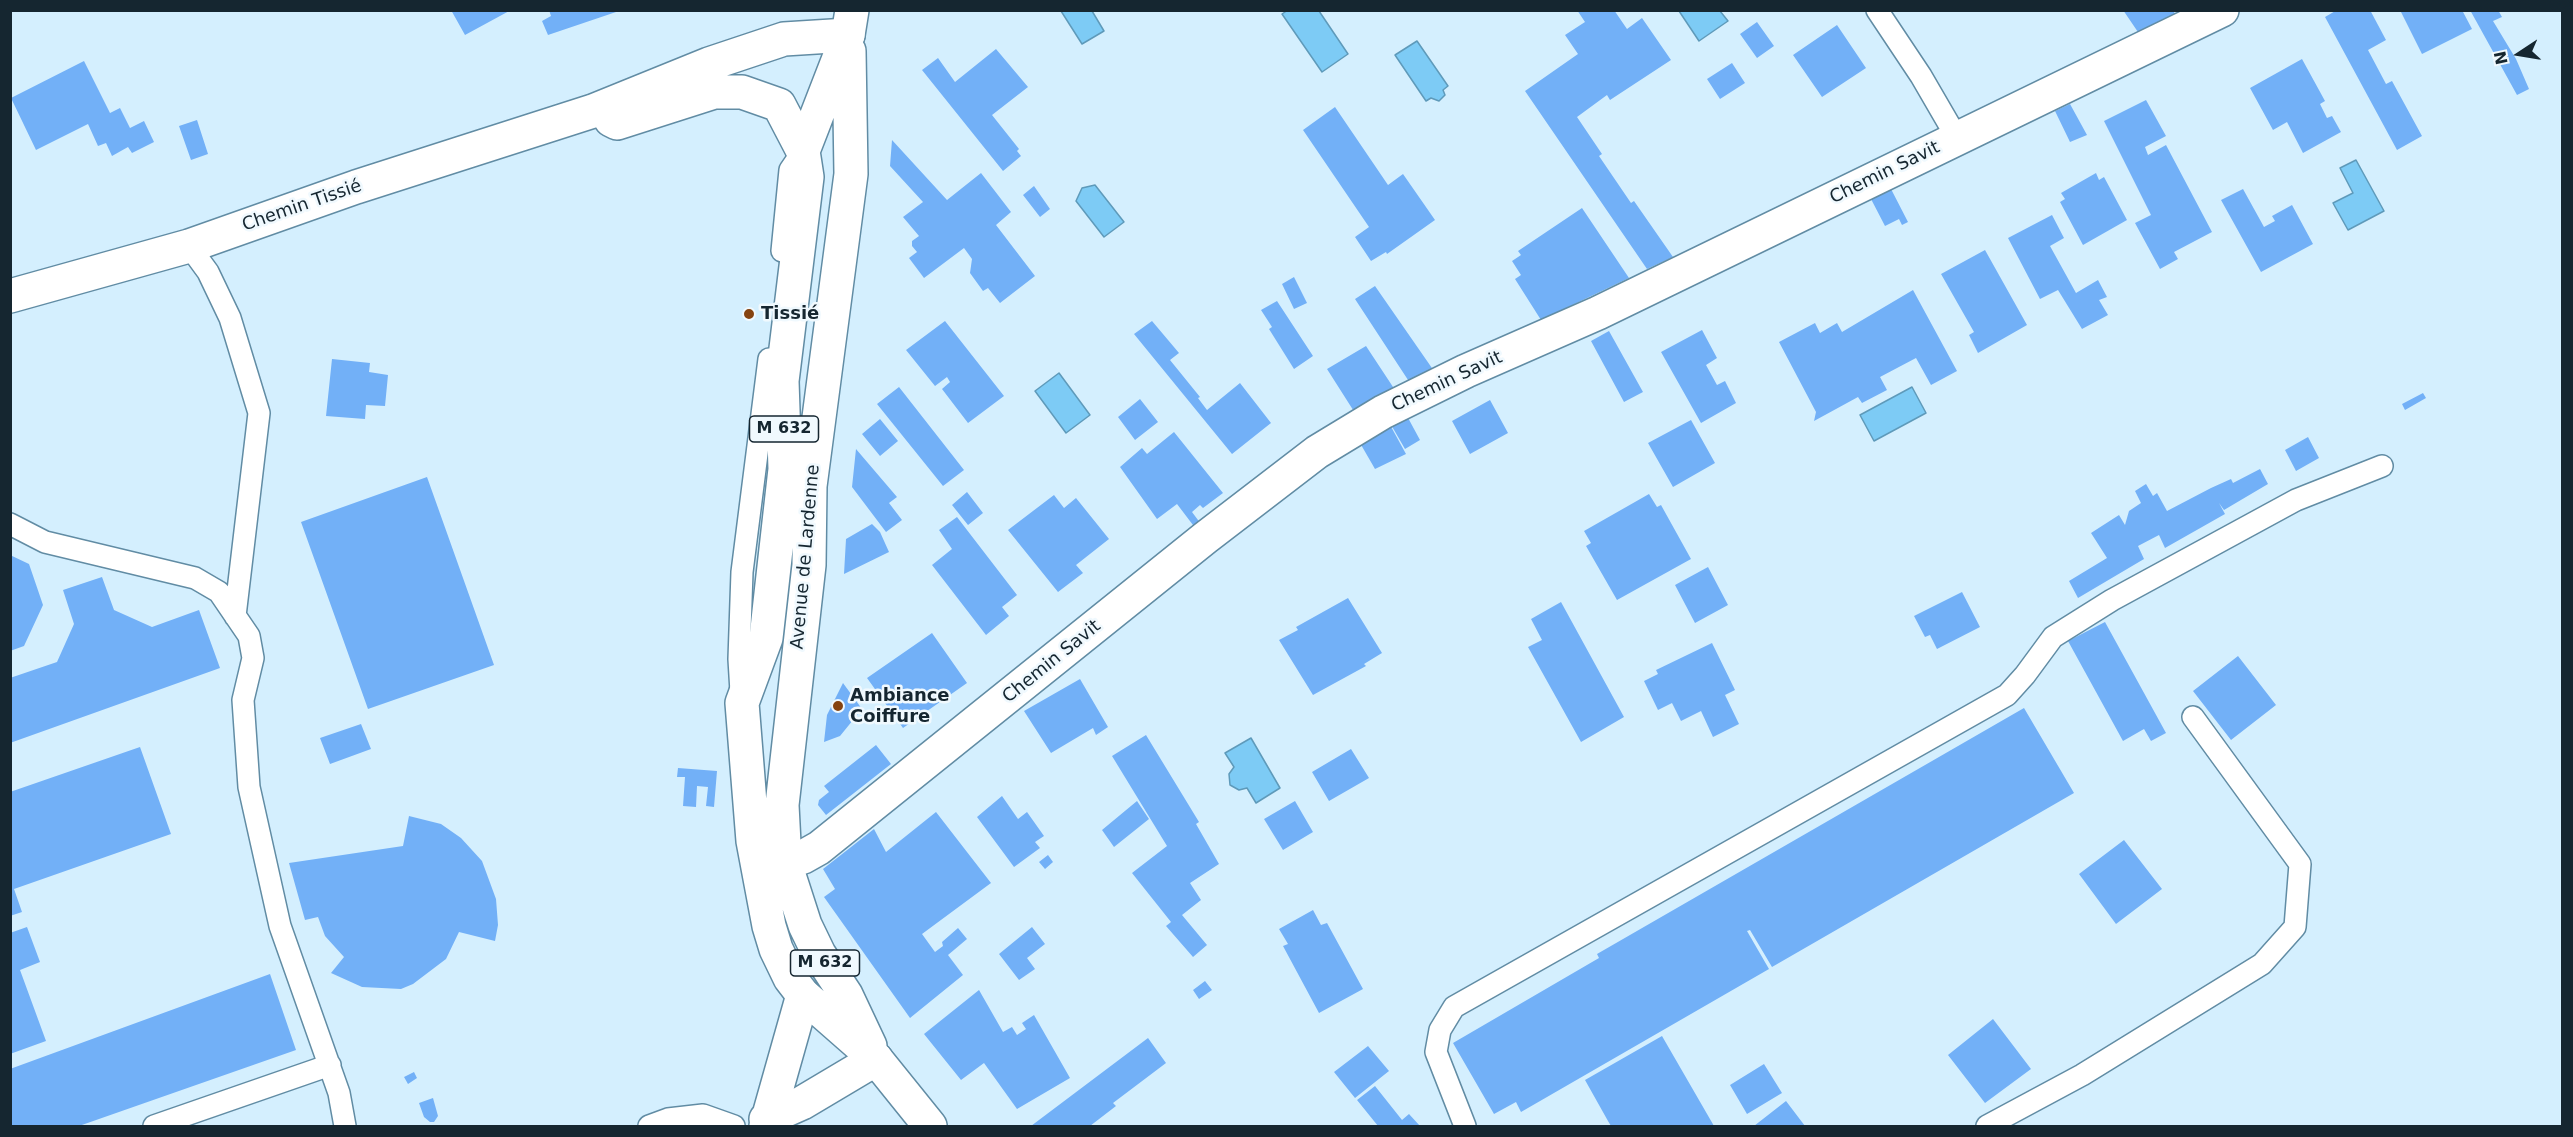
<!DOCTYPE html>
<html>
<head>
<meta charset="utf-8">
<style>
	body { margin:0 }
	#map { position:relative; width:2573px; height:1137px; overflow:hidden; background:#d4effe; font-family:"DejaVu Sans",sans-serif }
	canvas { display:block }
	.frame { position:absolute; inset:0; border:12px solid #152630; pointer-events:none }
	.north { position:absolute; left:2489px; top:24px; width:60px; height:60px; -webkit-text-stroke:4px #f0f9fe; paint-order:stroke; rotate:258deg; font-size:16px; font-weight:700; line-height:24px; text-align:center; color:#152630 }
	.north::after { content:''; display:block; margin:auto; width:21px; height:27px; background:#152630; clip-path:polygon(50% 0,100% 100%,50% 72%,0 100%) }
</style>
</head>
<body>
<div id="map">
<canvas width="2573" height="1137"></canvas>
<div class="frame"></div>
<div class="north">N</div>
</div>
<script>
const context = document.querySelector('canvas').getContext('2d');
context.lineJoin = 'round';
function paint(path, color) { context.fillStyle = color; context.fill(path, 'evenodd'); }
const toPath = rows => new Path2D(rows.map(r => 'M' + r).join(''));
function strokePath(path, color, width, dash) { context.strokeStyle = color; context.lineWidth = width; context.lineCap = dash ? 'butt' : 'round'; context.setLineDash(dash || []); context.stroke(path); }
function drawText(font, color, halo, rows, align = 'center') {
  context.font = font + ' "DejaVu Sans",sans-serif'; context.lineWidth = 5; context.setLineDash([]); context.textBaseline = 'middle'; context.strokeStyle = halo; context.fillStyle = color; for (const [text, x, y, turn = 0] of rows) {
    context.save(); context.translate(x, y); context.rotate((+turn || 0) * Math.PI / 180); context.textAlign = isNaN(turn) ? turn : align; if (halo) context.strokeText(text, 0, 0); context.fillText(text, 0, 0); context.restore();
  }
}
const water = toPath([
	[1288,10,1319,11,1348,54,1322,72,1282,14,1288,10],
	[1061,11,1092,11,1104,31,1082,44,1061,11],
	[1679,11,1720,11,1728,21,1699,41,1679,11],
	[1417,41,1448,86,1443,90,1445,95,1439,101,1431,98,1426,101,1395,55,1417,41],
	[2356,160,2384,211,2348,230,2333,203,2353,193,2340,168,2356,160],
	[1095,185,1124,222,1104,237,1076,201,1082,188,1095,185],
	[1059,373,1090,415,1066,433,1035,391,1059,373],
	[1912,387,1926,413,1874,441,1860,415,1912,387],
	[1251,738,1280,788,1256,803,1247,788,1239,790,1230,785,1229,774,1234,767,1225,753,1251,738]
]);
paint(water, '#7dcbf5');
strokePath(water, '#5e9aba', 1.5);
paint(toPath([
	[451,10,511,10,465,35],
	[549,10,618,10,619,11,548,35,542,21,551,16],
	[1577,10,1614,10,1627,29,1642,18,1671,60,1610,100,1607,95,1577,117,1602,154,1599,156,1631,203,1634,201,1673,257,1647,269,1525,91,1578,54,1565,35,1585,22],
	[2123,10,2173,10,2177,18,2140,35],
	[2337,10,2370,10,2386,40,2368,50,2386,84,2392,81,2422,136,2397,150,2325,17],
	[2400,10,2462,10,2472,29,2422,54],
	[2470,10,2498,10,2502,17,2493,21,2516,59,2529,89,2517,95],
	[1757,22,1774,46,1757,58,1740,34],
	[1837,25,1866,68,1822,97,1793,55],
	[996,49,1028,87,992,115,1019,149,1017,151,1021,156,1003,171,922,70,938,58,955,82],
	[2302,59,2325,101,2320,104,2327,118,2332,116,2341,132,2303,153,2287,122,2273,130,2250,88],
	[84,61,110,113,120,108,130,128,144,121,154,142,132,153,128,147,112,156,106,143,98,146,88,124,36,150,11,98],
	[1732,63,1745,83,1720,99,1707,79],
	[2146,100,2166,136,2145,147,2148,155,2166,145,2212,232,2174,252,2178,259,2160,269,2135,223,2151,215,2104,121],
	[2070,104,2087,135,2070,142,2055,111],
	[1335,107,1388,185,1403,174,1435,220,1387,254,1386,252,1371,261,1355,237,1369,227,1303,130],
	[197,120,208,154,191,160,179,126],
	[892,140,947,200,981,173,1011,212,996,225,1035,276,1000,303,988,288,983,291,970,273,972,259,964,248,924,278,909,258,917,252,912,246,912,241,919,236,903,217,923,202,890,166],
	[2096,173,2099,180,2104,177,2127,220,2083,245,2060,202,2065,199,2061,193],
	[1034,186,1050,209,1040,217,1023,195],
	[1891,189,1908,222,1902,225,1899,219,1885,226,1871,199],
	[2243,189,2264,227,2275,221,2272,216,2292,205,2313,244,2261,272,2221,200],
	[1582,208,1629,278,1541,320,1515,279,1521,275,1512,261,1521,255,1518,251],
	[2052,215,2064,238,2050,246,2076,293,2098,280,2107,297,2099,300,2108,315,2082,329,2058,290,2040,299,2008,238],
	[1985,250,2027,325,1978,353,1969,335,1974,332,1941,274],
	[1294,277,1307,303,1294,309,1282,284],
	[1375,286,1434,371,1410,383,1355,299],
	[1913,290,1957,371,1931,385,1916,358,1880,377,1887,390,1862,403,1858,397,1814,421,1816,412,1779,342,1815,323,1820,333,1837,323,1842,332],
	[1277,301,1313,356,1294,369,1269,329,1272,327,1261,310],
	[945,321,1004,396,968,423,942,389,950,382,947,377,935,386,906,350],
	[1152,321,1179,353,1170,360,1200,397,1198,398,1207,410,1240,383,1271,423,1232,454,1134,334],
	[1702,330,1717,358,1706,365,1717,385,1725,381,1736,403,1701,423,1661,352],
	[1609,331,1643,392,1624,402,1591,341],
	[1366,346,1395,390,1355,413,1327,369],
	[332,359,370,363,369,372,388,375,385,406,366,405,365,419,326,416],
	[899,387,964,470,943,486,877,404],
	[2423,393,2426,398,2405,410,2402,404],
	[1140,399,1158,422,1135,440,1118,417],
	[1490,400,1508,433,1470,454,1452,421],
	[1407,416,1420,440,1405,449,1390,423],
	[880,419,898,441,880,456,862,434],
	[1691,420,1715,463,1673,487,1648,443],
	[1389,423,1406,454,1375,469,1360,443],
	[1174,432,1223,493,1203,508,1200,505,1192,512,1201,524,1196,529,1177,504,1157,519,1120,467,1142,448,1147,454],
	[2308,437,2319,458,2296,471,2285,450],
	[856,449,897,497,889,503,902,520,886,532,852,487],
	[2260,469,2268,484,2224,510,2219,503,2225,514,2165,548,2159,535,2138,546,2144,559,2078,598,2069,581,2107,558,2091,533,2119,515,2125,525,2129,511,2141,503,2135,491,2146,484,2153,496,2157,493,2167,511,2211,488,2231,479,2233,483],
	[427,477,494,665,368,709,301,522],
	[967,492,983,513,968,525,952,505],
	[1649,494,1657,507,1661,505,1691,559,1617,600,1586,546,1591,543,1584,531],
	[1054,495,1064,508,1076,498,1109,539,1076,565,1083,573,1058,592,1008,530],
	[957,517,1017,595,1002,607,1009,616,986,635,932,565,952,549,939,530],
	[872,524,880,532,889,552,844,574,846,539],
	[10,555,29,564,43,605,24,646,10,651],
	[1708,567,1728,605,1695,623,1675,585],
	[102,577,114,610,152,627,199,610,220,668,10,743,10,678,57,662,74,624,63,590],
	[1962,592,1980,627,1937,649,1930,635,1925,637,1914,616],
	[1348,598,1382,653,1364,664,1366,666,1313,695,1279,640,1298,630,1296,627],
	[1561,602,1624,717,1581,742,1528,647,1542,640,1531,619],
	[2105,622,2166,733,2151,741,2144,729,2123,741,2068,641],
	[932,633,967,683,903,728,867,678],
	[1712,643,1735,690,1725,695,1739,724,1713,737,1701,711,1681,721,1672,703,1658,710,1644,681,1658,674,1656,670],
	[2238,656,2276,705,2231,740,2193,691],
	[1080,679,1108,727,1096,735,1093,728,1051,753,1024,711],
	[843,683,862,709,840,736,824,742,827,715],
	[2024,708,2074,793,1772,967,1750,930,1747,931,1769,969,1521,1112,1516,1102,1494,1114,1453,1043,1599,958,1597,954],
	[361,724,371,749,330,764,320,738],
	[1146,735,1199,822,1196,824,1219,864,1190,883,1201,900,1182,915,1207,945,1193,957,1166,926,1171,922,1132,873,1167,846,1112,756],
	[876,745,891,764,826,815,818,805,819,800,829,792,824,786],
	[140,747,171,834,14,889,22,912,10,916,10,792],
	[1351,749,1369,778,1329,801,1312,772],
	[678,768,717,771,714,807,706,806,708,787,697,786,696,807,683,806,685,777,677,777],
	[1002,796,1018,819,1027,812,1044,836,1035,842,1040,848,1014,867,977,817],
	[1137,801,1149,819,1114,847,1102,830],
	[1295,801,1313,832,1283,850,1264,819],
	[936,812,991,883,922,934,935,952,943,946,942,942,958,928,967,939,948,955,963,975,910,1018,824,897,835,889,823,869,874,829,886,852],
	[409,816,441,824,461,838,482,861,496,899,498,925,495,941,459,932,446,959,413,984,401,989,362,987,331,973,344,957,325,936,318,917,305,920,289,863,403,846],
	[2124,840,2162,889,2116,924,2079,874],
	[1048,855,1053,862,1045,869,1039,862],
	[1313,910,1321,925,1327,923,1363,989,1319,1013,1283,946,1288,944,1279,929],
	[27,927,40,962,20,970,46,1041,10,1054,10,933],
	[1032,927,1045,944,1027,958,1035,969,1019,980,999,954],
	[270,974,296,1050,79,1126,10,1126,10,1069],
	[1205,981,1212,990,1199,999,1193,990],
	[979,990,1003,1032,1012,1027,1017,1035,1026,1029,1022,1023,1034,1015,1070,1078,1017,1109,984,1063,961,1080,924,1034],
	[1993,1019,2031,1069,1985,1103,1948,1055],
	[1662,1036,1714,1126,1611,1126,1608,1121,1585,1080],
	[1148,1038,1166,1063,1113,1103,1116,1106,1090,1126,1031,1126],
	[1368,1046,1389,1071,1355,1098,1334,1072],
	[1764,1064,1782,1093,1747,1114,1730,1085],
	[414,1072,417,1078,408,1084,404,1077],
	[1375,1086,1402,1120,1409,1114,1420,1126,1378,1126,1357,1100],
	[433,1098,438,1116,434,1122,430,1122,424,1117,419,1103],
	[1786,1101,1805,1126,1754,1126]
]), '#72b0f7');
const lane = toPath([
	[1877,10,1921,76,1957,138],
	[189,246,208,272,230,318,259,413,235,616],
	[782,251,790,170,803,151],
	[10,524,45,542,195,578,219,592,249,636,253,658,243,700,249,787,280,926,339,1093,345,1126],
	[741,692,739,659,742,572,769,359],
	[154,1126,330,1065],
	[649,1126,668,1119,703,1115,734,1126],
	[1465,1126,1436,1052,1440,1030,1454,1007,2007,695,2025,675,2053,637,2112,600,2296,500,2382,466],
	[1987,1126,2082,1075,2262,964,2295,927,2300,864,2193,717]
]);
const street = toPath([
	[762,847,785,863,803,857,819,848,1205,538,1317,452,1383,412,1466,371,1598,313,2222,10],
	[766,1119,802,1103,876,1059],
	[766,1126,803,995]
]);
const secondary = toPath([
	[611,120,617,123,714,92,742,92,779,105,803,151],
	[10,296,189,246,356,187,593,111,709,64,784,39,848,35]
]);
const primary = toPath([
	[852,10,848,35,803,151,807,177,782,381,785,469,766,638,742,703,753,841,769,926,776,949,790,978,803,995,876,1059,930,1126],
	[849,51,851,174,810,486,809,565,782,805,785,863,805,925,819,954,846,995,870,1046]
]);
strokePath(lane, '#618ca4', 24);
strokePath(street, '#618ca4', 36);
strokePath(secondary, '#618ca4', 36);
strokePath(primary, '#618ca4', 36);
strokePath(lane, '#fff', 21);
strokePath(street, '#fff', 33);
strokePath(secondary, '#fff', 33);
strokePath(primary, '#fff', 33);
for (const [x, y, r, color] of [
	[749,314,6,"#854310"],
	[838,706,6,"#854310"]
]) { const dot = new Path2D(); dot.arc(x, y, r, 0, 2 * Math.PI); context.fillStyle = color; context.fill(dot); strokePath(dot, '#f0f9fe', 2); }
for (const [x, y, w] of [
	[784,429,69],
	[825,963,69]
]) { const box = new Path2D(); box.roundRect(x - w / 2, y - 13, w, 26, 4.5); context.fillStyle = '#f0f9fe'; context.fill(box); strokePath(box, '#152630', 1.5); }
drawText('bold 16px', '#152630', null, [
	["M 632",784,429],
	["M 632",825,963]
]);
drawText('18px', '#152630', '#f0f9fe', [
	["Chemin Savit",1885,173,-26],
	["Chemin Tissié",302,206,-19],
	["Chemin Savit",1447,382,-25],
	["Avenue de Lardenne",806,557,-85],
	["Chemin Savit",1052,662,-39]
]);
drawText('bold 18px', '#152630', '#f0f9fe', [
	["Tissié",761,314],
	["Ambiance",850,696],
	["Coiffure",850,717]
], 'left');
</script>
</body>
</html>
